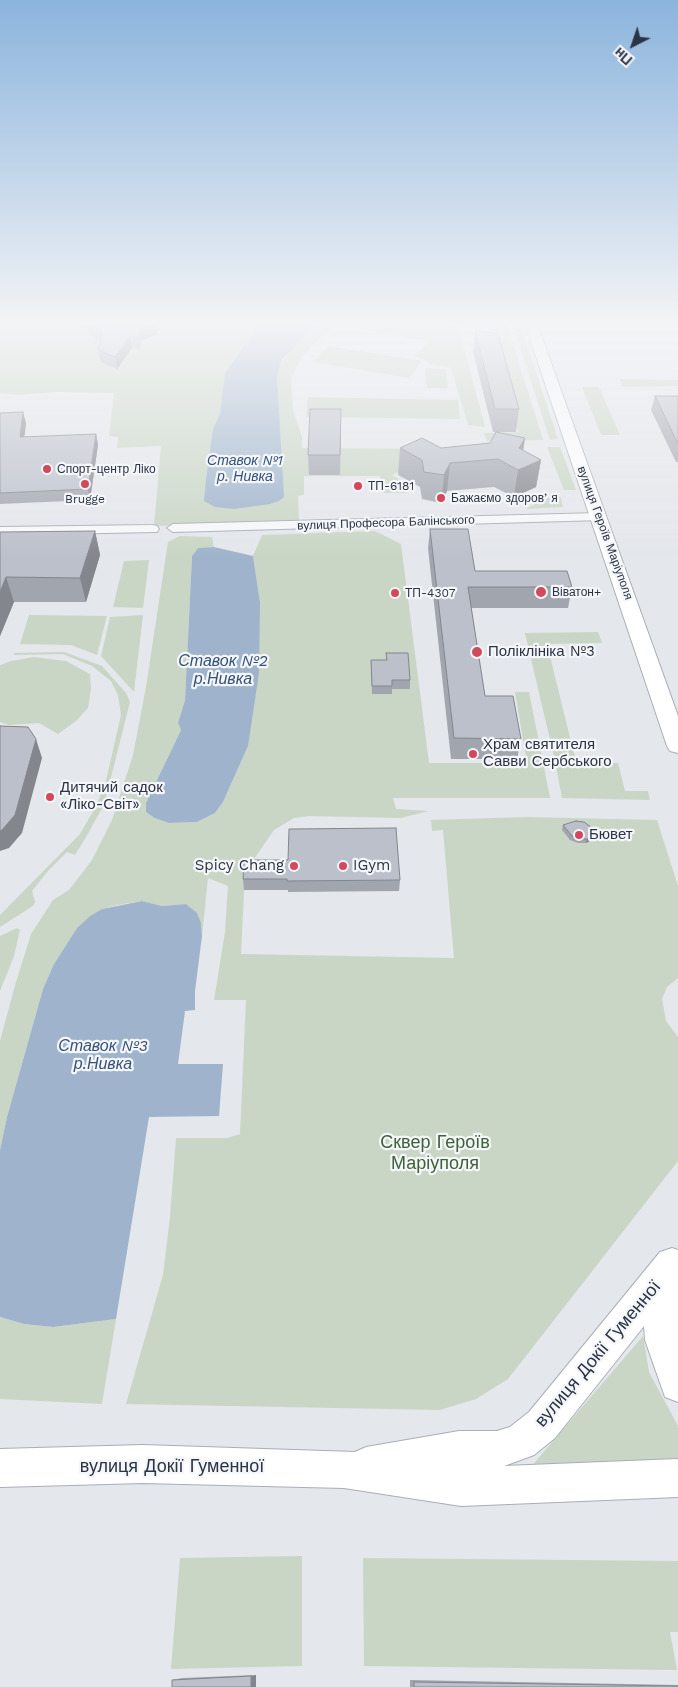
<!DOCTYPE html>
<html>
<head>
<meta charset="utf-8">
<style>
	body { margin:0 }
	#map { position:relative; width:678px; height:1687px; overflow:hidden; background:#e4e7ec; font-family:"Work Sans",sans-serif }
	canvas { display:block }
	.north { position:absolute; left:608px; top:20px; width:50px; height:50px; -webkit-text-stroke:4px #f4f6f9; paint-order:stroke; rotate:221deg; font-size:14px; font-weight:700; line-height:20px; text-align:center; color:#2b3445 }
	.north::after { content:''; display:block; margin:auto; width:18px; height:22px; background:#2b3445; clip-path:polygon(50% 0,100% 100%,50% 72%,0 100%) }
</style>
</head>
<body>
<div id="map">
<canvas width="678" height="1687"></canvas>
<div class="north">Пн</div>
</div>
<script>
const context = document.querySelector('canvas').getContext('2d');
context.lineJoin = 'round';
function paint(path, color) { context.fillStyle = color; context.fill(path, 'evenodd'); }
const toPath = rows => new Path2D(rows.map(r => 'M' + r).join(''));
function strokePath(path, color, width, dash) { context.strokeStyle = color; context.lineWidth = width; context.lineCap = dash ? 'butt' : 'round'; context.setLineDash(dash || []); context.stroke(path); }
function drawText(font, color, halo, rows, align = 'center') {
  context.font = font + ' "Work Sans",sans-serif'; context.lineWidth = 4.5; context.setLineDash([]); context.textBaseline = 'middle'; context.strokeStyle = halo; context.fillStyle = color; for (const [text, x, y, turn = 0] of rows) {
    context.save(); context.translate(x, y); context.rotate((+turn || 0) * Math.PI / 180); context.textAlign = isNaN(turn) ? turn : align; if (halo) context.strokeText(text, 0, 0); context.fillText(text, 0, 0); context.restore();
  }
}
paint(toPath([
	[0,321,344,321,320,338,302,357,291,378,293,410,302,437,302,448,454,449,392,475,410,486,407,493,383,493,380,476,304,476,304,495,298,496,299,523,154,526,161,446,117,448,118,437,109,436,114,393,57,392,19,395,0,393],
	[378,321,447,321,458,325,485,427,468,425,451,368,429,364,425,360,414,356,430,342,359,328],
	[486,321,506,321,543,440,487,441,484,433,518,432],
	[512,323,520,323,558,439,550,440],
	[329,346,422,361,409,378,313,362],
	[425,368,446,369,448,388,427,388],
	[620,379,678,380,678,386,622,387],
	[582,387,599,387,620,435,601,435],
	[308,397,458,400,460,419,306,417],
	[547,447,560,447,576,490,564,490],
	[554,495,559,495,561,498,563,507,525,509],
	[375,531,401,544,429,763,527,763,515,692,529,692,550,798,393,798,396,809,428,811,401,818,309,816,294,818,274,830,245,872,241,954,454,958,443,830,432,831,431,820,526,817,657,820,678,886,678,978,667,987,662,999,666,1021,678,1037,678,1161,508,1379,476,1399,440,1410,126,1404,163,1275,170,1217,176,1138,227,1138,240,1134,246,1000,214,1000,225,932,228,886,208,878,202,936,201,923,186,904,162,906,142,901,117,905,102,909,90,916,77,928,54,964,43,989,7,1117,0,1150,0,1041,14,989,31,934,53,900,69,890,92,860,112,820,133,755,146,687,168,542,180,536,212,537,214,547,198,548,192,556,185,700,178,723,181,730,146,803,169,823,197,822,215,813,223,802,248,746,260,602,253,556,262,535],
	[149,560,143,608,113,607,124,561],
	[29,615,107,616,97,655,71,645,20,644],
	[143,615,134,692,101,656,110,617],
	[598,632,602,643,547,644,576,762,618,763,625,791,648,791,650,800,562,798,555,761,525,633],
	[64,652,102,666,126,693,130,702,104,805,86,837,75,855,67,852,48,871,32,891,35,902,33,906,0,927,0,915,80,834,95,808,105,785,121,715,118,695,111,681,92,666,63,654,14,655,14,653],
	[34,657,66,661,90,674,91,688,88,708,76,721,58,734,39,723,9,725,0,722,0,665,11,661],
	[17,928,20,930,14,956,0,991,0,936],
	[0,1317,24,1324,53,1327,116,1319,102,1404,0,1399],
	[643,1336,649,1372,678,1426,678,1466,530,1468],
	[302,1556,302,1666,171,1669,180,1558],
	[363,1558,678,1561,678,1632,670,1632,677,1670,364,1666]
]), '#c9d6c5');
paint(toPath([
	[267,321,319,321,281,360,277,378,284,497,279,501,270,504,234,509,215,507,204,501,206,479,213,429,220,414,225,373,256,330],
	[214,547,253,556,260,602,259,673,248,746,223,802,215,813,197,822,169,823,155,818,146,812,146,803,181,730,178,723,185,700,192,556,198,548],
	[142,901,162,906,186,904,197,913,201,923,202,936,195,991,195,1010,185,1011,178,1064,223,1064,219,1116,149,1117,116,1319,53,1327,24,1324,0,1317,0,1150,7,1117,43,989,54,964,77,928,90,916,102,909]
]), '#9fb4cc');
const street = toPath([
	[599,513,603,514,605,517,603,520,173,532,167,528,173,524,599,513],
	[153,525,157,526,159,529,157,532,0,535,0,527,153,525]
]);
const secondary = toPath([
	[524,321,536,321,678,716,678,753,670,751,667,746,524,321],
	[672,1248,678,1250,678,1402,665,1397,645,1340,644,1326,555,1438,534,1455,504,1466,678,1459,678,1497,461,1506,344,1488,143,1483,0,1487,0,1449,143,1445,355,1452,366,1447,459,1431,497,1431,510,1427,529,1412,660,1252,672,1248]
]);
strokePath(street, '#a9aeb7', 2);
strokePath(secondary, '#a9aeb7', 2);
paint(street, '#f7f8fa');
paint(secondary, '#fff');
paint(toPath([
	[86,322,156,322,157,334,140,341,141,349,132,348,117,369,101,362,98,350,101,342,88,333],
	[475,330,519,409,516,432,493,432,473,352],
	[655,396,678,396,678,462,676,462,651,410],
	[0,413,26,423,24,437,96,434,98,445,90,500,0,504],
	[341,429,340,475,309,475,308,455],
	[525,438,523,451,541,460,536,487,514,497,494,487,447,491,441,503,422,499,420,487,398,475,400,448,441,448,490,443],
	[430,529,475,571,572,587,568,608,471,608,485,696,521,739,517,759,451,759,428,548],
	[95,531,100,555,86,602,14,602,0,636,0,532],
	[386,653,410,680,410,689,392,689,392,694,372,694,371,660,386,660],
	[563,825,598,837,586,843,578,843,570,840,562,830],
	[244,860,400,880,399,891,288,892,288,890,244,890,243,879],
	[256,1675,256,1687,172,1680,182,1678],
	[410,1680,678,1685,678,1687,410,1687]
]), '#a1a5ae');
paint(toPath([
	[156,322,157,334,140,341,141,349,139,329],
	[130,336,132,348,117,369,115,357],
	[23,412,26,423,23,448,20,437],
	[96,434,98,445,90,500,88,489],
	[525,438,521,464,541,460,536,487,514,497,518,470,519,448],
	[450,463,447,491,441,503,444,475],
	[95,531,100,555,86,602,80,578],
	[6,577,14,602,0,636,0,592],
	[36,739,42,758,22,833,9,848,0,851,0,831],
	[599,833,598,837,586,843,587,839],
	[256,1675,256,1687,251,1687,251,1676]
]), '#83868d');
const building = toPath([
	[88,321,154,321,156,322,139,329,139,337,130,336,115,357,98,350,103,332,86,322,88,321],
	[475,330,498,334,519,409,495,409,475,330],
	[655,396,678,396,678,444,655,396],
	[310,409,341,409,340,455,308,455,310,409],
	[23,412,20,437,96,434,88,489,0,493,0,413,23,412],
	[496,432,525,438,519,448,541,460,518,470,498,459,450,463,444,475,424,472,422,460,400,448,422,438,441,448,490,443,496,432],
	[430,529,468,529,475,571,567,571,572,587,468,587,485,696,513,696,521,739,454,738,430,529],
	[95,531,80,578,6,577,0,592,0,532,95,531],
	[386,653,408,653,410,680,392,680,392,686,372,686,371,660,387,660,386,653],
	[0,726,28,727,36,739,15,815,2,830,0,831,0,726],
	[576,821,584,822,599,833,587,839,579,839,572,836,563,825,576,821],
	[396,828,400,880,287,881,287,879,243,879,244,860,288,860,289,829,396,828],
	[251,1676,251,1687,172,1687,172,1680,251,1676],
	[414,1682,678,1686,678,1687,414,1687,414,1682]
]);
paint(building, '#bbc0ca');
strokePath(building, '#83868d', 1);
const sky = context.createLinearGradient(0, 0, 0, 557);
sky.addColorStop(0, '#8bb4dd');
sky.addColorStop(0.58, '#f3f4f6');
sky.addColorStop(1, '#f3f4f600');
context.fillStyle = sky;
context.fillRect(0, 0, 678, 557);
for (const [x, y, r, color] of [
	[47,469,5,"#d1495b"],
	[85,484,5,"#d1495b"],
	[358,486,5,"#d1495b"],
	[441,498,5,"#d1495b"],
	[541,592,6,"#d1495b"],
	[395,593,5,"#d1495b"],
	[477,652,6,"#d1495b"],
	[473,754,5,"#d1495b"],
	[50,797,5,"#d1495b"],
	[579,835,5,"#d1495b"],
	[294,866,5,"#d1495b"],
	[343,866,5,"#d1495b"]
]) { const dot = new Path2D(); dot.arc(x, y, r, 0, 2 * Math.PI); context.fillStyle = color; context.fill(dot); strokePath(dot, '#f4f6f9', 2); }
drawText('12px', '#2b3445', '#f4f6f9', [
	["Спорт-центр Ліко",57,469],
	["ТП-6181",368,486],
	["Бажаємо здоровʼя",451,498],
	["Brugge",85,499,"center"],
	["Віватон+",552,592],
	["ТП-4307",405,593]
], 'left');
drawText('12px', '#2b3445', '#f4f6f9', [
	["вулиця Професора Балінського",386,523,-2],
	["вулиця Героїв Маріуполя",605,533,70]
]);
drawText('italic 14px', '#34527a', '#f4f6f9', [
	["Ставок №1",245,461],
	["р. Нивка",245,477]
]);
drawText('15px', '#2b3445', '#f4f6f9', [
	["Поліклініка №3",488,652],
	["Храм святителя",483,745],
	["Савви Сербського",483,762],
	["Дитячий садок",60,788],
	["«Ліко-Світ»",60,805],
	["Бювет",589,835],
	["Spicy Chang",284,866,"right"],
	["IGym",353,866]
], 'left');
drawText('italic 16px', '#34527a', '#f4f6f9', [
	["Ставок №2",223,661],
	["р.Нивка",223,679],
	["Ставок №3",103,1046],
	["р.Нивка",103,1064]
]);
drawText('18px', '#3f6138', '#f4f6f9', [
	["Сквер Героїв",435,1143],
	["Маріуполя",435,1164]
]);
drawText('18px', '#2b3445', '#f4f6f9', [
	["вулиця Докії Гуменної",598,1354,-50],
	["вулиця Докії Гуменної",172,1467]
]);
</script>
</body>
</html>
